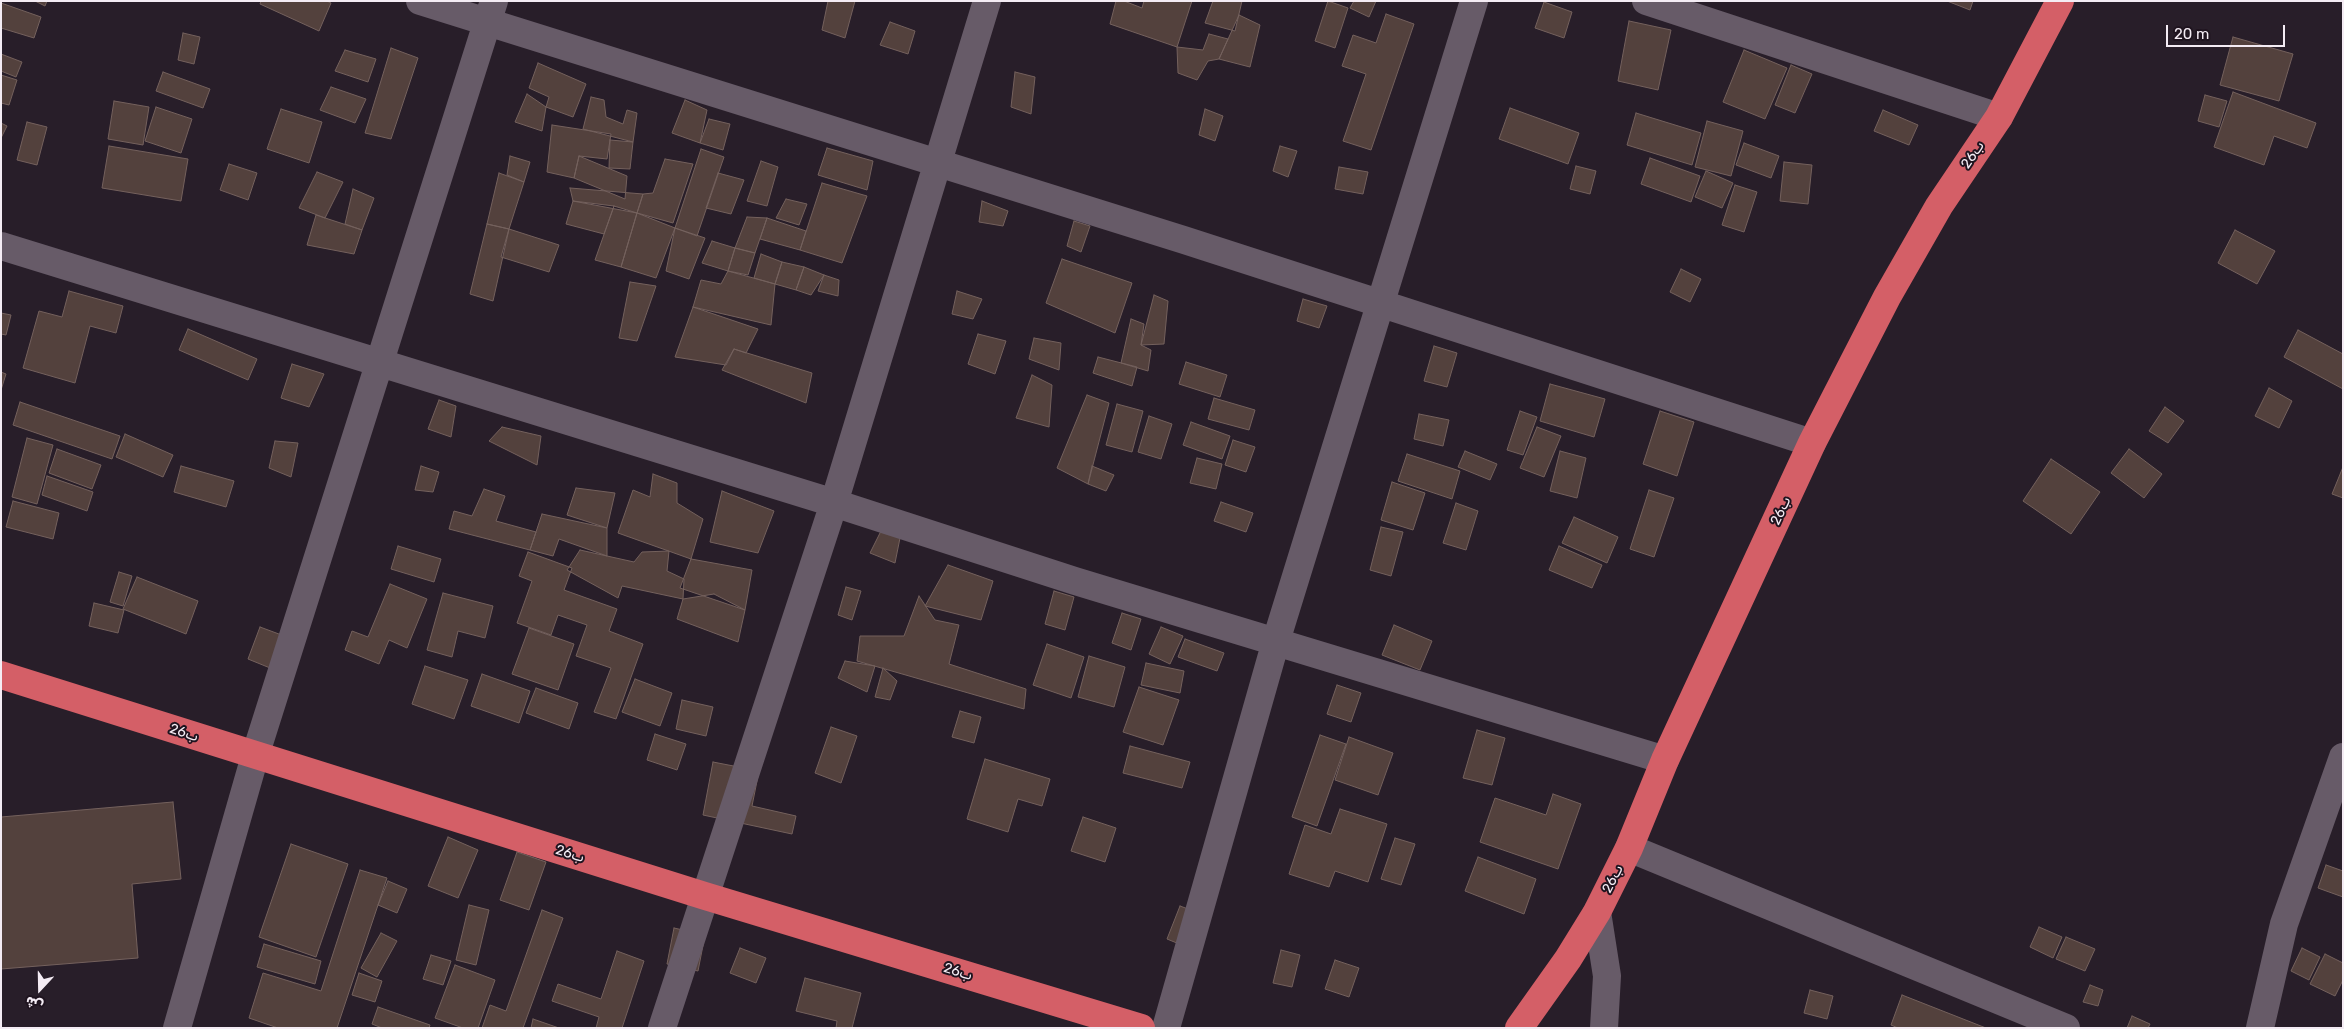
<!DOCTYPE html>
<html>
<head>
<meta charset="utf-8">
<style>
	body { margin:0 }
	#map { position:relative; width:2344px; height:1029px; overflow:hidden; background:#281e29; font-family:Rubik,"Noto Naskh Arabic",sans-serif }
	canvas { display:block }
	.frame { position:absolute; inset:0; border:2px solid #f4ecf4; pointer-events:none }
	.north { position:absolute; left:15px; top:964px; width:50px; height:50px; -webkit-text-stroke:4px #1f141f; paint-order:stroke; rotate:201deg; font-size:14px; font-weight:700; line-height:20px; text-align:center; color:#f4ecf4 }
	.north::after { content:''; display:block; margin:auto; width:18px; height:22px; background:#f4ecf4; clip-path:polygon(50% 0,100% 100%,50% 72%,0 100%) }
	.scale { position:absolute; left:2166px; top:25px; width:119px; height:22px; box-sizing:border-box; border:2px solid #f4ecf4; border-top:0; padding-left:6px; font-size:15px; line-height:18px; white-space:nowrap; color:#f4ecf4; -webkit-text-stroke:4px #1f141f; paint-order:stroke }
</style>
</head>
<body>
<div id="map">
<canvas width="2344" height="1029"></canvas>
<div class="frame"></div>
<div class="north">ش</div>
<div class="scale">20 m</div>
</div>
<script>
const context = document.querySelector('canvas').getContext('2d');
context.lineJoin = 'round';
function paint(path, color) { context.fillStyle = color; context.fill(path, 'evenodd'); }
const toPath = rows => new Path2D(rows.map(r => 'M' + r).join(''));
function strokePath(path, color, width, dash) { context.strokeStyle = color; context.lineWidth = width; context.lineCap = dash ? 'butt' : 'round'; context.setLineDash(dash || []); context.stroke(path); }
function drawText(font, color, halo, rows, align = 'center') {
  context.font = font + ' Rubik,"Noto Naskh Arabic",sans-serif'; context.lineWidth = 4; context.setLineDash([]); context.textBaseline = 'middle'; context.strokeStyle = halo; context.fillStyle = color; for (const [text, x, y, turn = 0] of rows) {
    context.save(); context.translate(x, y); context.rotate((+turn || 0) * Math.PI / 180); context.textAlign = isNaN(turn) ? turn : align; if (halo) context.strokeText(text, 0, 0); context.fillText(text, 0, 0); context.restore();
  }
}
const building = toPath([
	[35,1,47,1,45,6,35,1],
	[261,1,327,1,331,3,319,31,260,4,261,1],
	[828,1,855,1,845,38,822,30,828,1],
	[1116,1,1124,1,1142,8,1144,1,1192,1,1177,47,1110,24,1116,1],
	[1213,1,1242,1,1235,31,1205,23,1213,1],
	[1328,1,1348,8,1335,48,1315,41,1328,1],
	[1354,1,1376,1,1369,17,1350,8,1354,1],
	[1947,1,1973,1,1970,10,1947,1],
	[1544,2,1572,12,1564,38,1535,28,1544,2],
	[1,3,41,17,34,38,1,28,1,3],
	[1386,14,1414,24,1371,150,1343,141,1366,74,1342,66,1353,35,1376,43,1386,14],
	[1239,15,1260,25,1250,67,1219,59,1239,15],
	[1629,21,1671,30,1658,90,1618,81,1629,21],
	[890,22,915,31,908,54,880,45,890,22],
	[183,33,200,37,194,64,178,60,183,33],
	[1209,34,1228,39,1219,59,1208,61,1197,80,1178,73,1177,47,1203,50,1209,34],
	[2233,37,2293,54,2279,101,2220,85,2233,37],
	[391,48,418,58,391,139,365,133,391,48],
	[345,50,376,59,368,82,335,71,345,50],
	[1744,50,1787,68,1765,119,1723,102,1744,50],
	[1,54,22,62,16,77,1,71,1,54],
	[538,63,586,84,573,117,546,107,549,97,529,88,538,63],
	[1791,65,1812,74,1795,113,1775,105,1791,65],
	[163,72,210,89,203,108,156,91,163,72],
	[1015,72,1035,77,1031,114,1011,107,1015,72],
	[1,75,17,80,9,105,1,103,1,75],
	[331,87,366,99,355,123,320,110,331,87],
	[2233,92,2316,123,2307,148,2274,136,2264,165,2214,147,2233,92],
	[527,94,546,107,542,131,515,122,527,94],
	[2205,95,2227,101,2219,127,2198,121,2205,95],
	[591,97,604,100,606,117,623,124,627,110,637,113,633,142,583,129,591,97],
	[685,100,707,110,700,143,672,133,685,100],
	[114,101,149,107,143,145,108,139,114,101],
	[156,107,192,119,181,153,145,141,156,107],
	[1510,108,1579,133,1568,164,1499,139,1510,108],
	[281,109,322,122,309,163,267,149,281,109],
	[1205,109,1223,116,1215,141,1199,135,1205,109],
	[1883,110,1918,125,1909,145,1874,131,1883,110],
	[1636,113,1701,133,1692,165,1627,145,1636,113],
	[709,119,730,124,723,150,700,143,709,119],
	[1707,121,1743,131,1731,176,1695,167,1707,121],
	[27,122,47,127,37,165,17,160,27,122],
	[1,123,7,126,1,138,1,123],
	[552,125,611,134,607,159,579,156,574,178,547,172,552,125],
	[610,140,633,142,630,169,609,168,610,140],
	[1744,143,1779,156,1771,178,1736,165,1744,143],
	[109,146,188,159,181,201,102,188,109,146],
	[1280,146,1297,151,1288,177,1273,171,1280,146],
	[827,148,873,161,867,190,818,175,827,148],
	[701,149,724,157,697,236,675,228,701,149],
	[510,156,530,162,524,182,507,175,510,156],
	[579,156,627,176,625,199,574,178,579,156],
	[1650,158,1700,176,1691,202,1641,184,1650,158],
	[665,159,693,164,673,223,637,213,643,194,653,193,665,159],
	[761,161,778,167,767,206,747,201,761,161],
	[1784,162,1812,165,1808,204,1780,201,1784,162],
	[229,164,257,173,248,200,220,190,229,164],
	[1576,166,1596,171,1590,194,1570,189,1576,166],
	[1339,167,1368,172,1363,194,1335,189,1339,167],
	[1706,171,1733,183,1722,208,1695,197,1706,171],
	[317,172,343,182,325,218,299,208,317,172],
	[499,173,524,182,509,229,487,224,499,173],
	[718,173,744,180,731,214,706,208,718,173],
	[822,183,867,196,842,263,800,250,822,183],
	[1735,185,1757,192,1744,232,1722,225,1735,185],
	[570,188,643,194,637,213,573,201,570,188],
	[353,189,374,198,362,230,345,224,353,189],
	[786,199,807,204,799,225,776,218,786,199],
	[573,201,614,206,604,234,566,224,573,201],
	[982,201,1008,211,1003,226,979,222,982,201],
	[614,206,637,213,621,267,595,260,614,206],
	[637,213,675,228,656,278,621,267,637,213],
	[316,215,362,230,354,254,307,245,316,215],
	[747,217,767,218,755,253,735,248,747,217],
	[767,218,806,231,800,250,760,239,767,218],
	[1074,221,1090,226,1081,252,1067,246,1074,221],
	[487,224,509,229,493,301,470,294,487,224],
	[675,228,705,238,689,279,666,271,675,228],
	[509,229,559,245,549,272,501,257,509,229],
	[2235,230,2275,251,2257,284,2218,263,2235,230],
	[712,241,735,248,728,271,702,263,712,241],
	[735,248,755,253,748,275,728,271,735,248],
	[761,254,782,262,775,284,754,278,761,254],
	[1062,259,1132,283,1115,333,1046,303,1062,259],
	[782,262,804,267,796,290,775,284,782,262],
	[804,267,824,275,811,295,796,290,804,267],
	[1681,269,1701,279,1690,302,1670,292,1681,269],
	[728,271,775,284,771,325,693,307,701,280,721,284,728,271],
	[824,275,839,280,838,296,818,291,824,275],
	[630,282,656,286,637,341,619,338,630,282],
	[69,291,123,306,116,333,90,326,75,383,23,368,39,311,62,317,69,291],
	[957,291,982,299,973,319,952,314,957,291],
	[1154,295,1168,301,1164,344,1141,345,1154,295],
	[1303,299,1327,306,1319,328,1297,321,1303,299],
	[693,307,758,329,746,353,734,349,726,365,675,357,693,307],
	[1,313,11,315,6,335,1,334,1,313],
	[1131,319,1144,324,1141,345,1151,350,1148,371,1121,363,1131,319],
	[188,329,257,359,248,380,179,350,188,329],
	[2298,330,2343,354,2343,389,2284,357,2298,330],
	[978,334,1006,341,995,374,968,364,978,334],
	[1034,338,1061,343,1059,370,1029,359,1034,338],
	[1434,346,1457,353,1447,387,1424,381,1434,346],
	[734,349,812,373,806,403,722,370,734,349],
	[1098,357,1137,367,1132,386,1093,373,1098,357],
	[1186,362,1227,375,1220,397,1179,384,1186,362],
	[292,364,324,374,309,407,281,398,292,364],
	[1,372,6,374,1,390,1,372],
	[1032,375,1052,385,1049,427,1016,418,1032,375],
	[1550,384,1605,399,1594,437,1540,421,1550,384],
	[2269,388,2292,401,2279,428,2255,416,2269,388],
	[1087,395,1109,403,1088,484,1057,468,1087,395],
	[1214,398,1255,410,1249,430,1208,419,1214,398],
	[439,400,456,406,451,437,428,429,439,400],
	[20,402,120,436,112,459,13,425,20,402],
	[1117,404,1143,411,1132,452,1106,445,1117,404],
	[2165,407,2184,421,2168,443,2149,431,2165,407],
	[1520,411,1537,417,1523,455,1507,450,1520,411],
	[1660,411,1694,422,1677,476,1643,464,1660,411],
	[1419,414,1449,420,1443,446,1414,439,1419,414],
	[1149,416,1172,424,1161,459,1138,452,1149,416],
	[1191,422,1230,436,1222,459,1183,445,1191,422],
	[502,427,541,436,537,465,489,441,502,427],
	[1537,427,1561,436,1544,477,1520,468,1537,427],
	[125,434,173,455,163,477,116,457,125,434],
	[27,438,53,445,37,504,12,497,27,438],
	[1233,440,1255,447,1246,472,1225,465,1233,440],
	[275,441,298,443,291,477,269,468,275,441],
	[57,449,101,465,92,489,49,473,57,449],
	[2129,449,2162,474,2144,498,2111,473,2129,449],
	[1465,451,1497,464,1490,480,1458,467,1465,451],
	[1560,451,1586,458,1577,498,1550,491,1560,451],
	[1407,454,1460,471,1452,499,1398,481,1407,454],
	[1197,458,1222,464,1216,489,1190,483,1197,458],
	[2051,459,2100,492,2071,534,2023,501,2051,459],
	[181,466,234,481,226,507,174,492,181,466],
	[421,466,439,472,433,492,415,490,421,466],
	[1092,466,1114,475,1106,491,1088,484,1092,466],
	[2343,467,2343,498,2332,494,2343,467],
	[653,474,677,483,677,503,703,519,691,559,618,533,633,490,650,497,653,474],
	[47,476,93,492,87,511,42,495,47,476],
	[1392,482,1425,493,1413,530,1381,520,1392,482],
	[576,488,615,493,607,528,567,515,576,488],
	[484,489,505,496,496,521,536,532,530,550,449,529,454,511,472,516,484,489],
	[1649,490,1674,498,1654,557,1630,549,1649,490],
	[722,491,774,511,758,553,710,542,722,491],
	[13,501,59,513,53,539,6,527,13,501],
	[1221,502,1253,513,1246,532,1214,521,1221,502],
	[1456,503,1478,511,1466,550,1443,543,1456,503],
	[542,514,607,528,607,556,559,539,553,556,530,550,542,514],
	[1574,517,1618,537,1607,563,1562,543,1574,517],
	[1381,527,1403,532,1391,576,1370,570,1381,527],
	[881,531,900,538,895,563,870,553,881,531],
	[398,546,441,559,434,582,391,569,398,546],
	[1559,546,1602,565,1592,588,1549,570,1559,546],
	[580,550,634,562,642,552,669,551,667,571,684,579,683,599,622,586,618,598,567,570,580,550],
	[528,552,572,568,564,590,617,609,609,631,643,644,616,719,594,712,611,668,576,656,587,625,558,615,551,635,517,623,532,581,519,576,528,552],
	[691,559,752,570,745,610,680,588,691,559],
	[948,565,993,581,981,620,925,606,948,565],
	[119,572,132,576,123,606,110,602,119,572],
	[137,577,198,601,186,634,123,609,137,577],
	[390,584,427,599,407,648,389,640,379,664,345,650,352,631,368,637,390,584],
	[846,587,861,591,852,620,838,615,846,587],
	[1054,591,1074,597,1065,630,1045,624,1054,591],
	[443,593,493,606,485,638,458,631,452,657,427,650,443,593],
	[714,594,745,610,738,642,677,619,683,599,714,594],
	[919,596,935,620,959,625,949,664,1026,689,1024,709,857,661,860,636,904,636,919,596],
	[94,603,124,610,118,633,89,626,94,603],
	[1122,613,1141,619,1131,650,1112,643,1122,613],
	[1394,625,1432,641,1420,670,1382,655,1394,625],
	[260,627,287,637,275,670,248,659,260,627],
	[1161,627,1183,636,1170,664,1149,654,1161,627],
	[529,628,574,644,558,690,512,674,529,628],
	[1185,639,1224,653,1217,671,1178,657,1185,639],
	[1047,644,1084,657,1071,698,1033,685,1047,644],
	[1089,656,1125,667,1114,707,1078,697,1089,656],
	[845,661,875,666,867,692,838,678,845,661],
	[1146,663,1184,671,1180,693,1141,685,1146,663],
	[425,666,468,680,454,719,412,704,425,666],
	[883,668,897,681,890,700,875,697,883,668],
	[482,674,530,691,519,723,471,706,482,674],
	[635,679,672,693,660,726,622,712,635,679],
	[1337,685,1361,693,1351,722,1327,714,1337,685],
	[1139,687,1179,700,1163,745,1123,732,1139,687],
	[536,688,578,703,569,729,526,713,536,688],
	[682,700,713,707,706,736,676,729,682,700],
	[960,711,981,717,974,743,952,737,960,711],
	[831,727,857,736,841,783,815,773,831,727],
	[1477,730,1505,738,1492,785,1463,778,1477,730],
	[655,734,686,744,677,770,647,760,655,734],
	[1320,735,1346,744,1317,826,1292,817,1320,735],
	[1349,737,1393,753,1378,795,1335,780,1349,737],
	[1130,746,1190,762,1182,788,1123,773,1130,746],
	[985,759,1050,779,1042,806,1018,799,1008,832,967,819,985,759],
	[713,762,759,771,752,806,796,816,792,834,703,815,713,762],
	[1553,794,1581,804,1558,869,1480,842,1495,798,1546,815,1553,794],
	[173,802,181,879,132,884,138,958,1,969,1,817,173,802],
	[1340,809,1387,824,1368,882,1335,871,1329,887,1289,874,1305,825,1331,834,1340,809],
	[1083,817,1116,828,1105,862,1071,851,1083,817],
	[448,837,478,850,458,898,428,886,448,837],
	[1395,838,1415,844,1401,885,1381,879,1395,838],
	[291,844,348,864,316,957,259,937,291,844],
	[517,852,546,862,529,910,500,900,517,852],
	[1478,857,1536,879,1524,914,1465,891,1478,857],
	[2326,865,2343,871,2343,897,2318,888,2326,865],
	[360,870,387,878,337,1028,278,1028,249,1018,263,973,321,991,360,870],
	[388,881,407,889,397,913,378,905,388,881],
	[469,905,489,910,476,965,456,960,469,905],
	[1180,906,1207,916,1194,950,1167,939,1180,906],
	[542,910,563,918,523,1028,482,1028,490,1005,506,1011,542,910],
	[2039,927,2062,937,2053,958,2030,947,2039,927],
	[674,928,705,935,698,971,667,964,674,928],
	[381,933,397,941,377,977,361,968,381,933],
	[2066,937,2095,949,2085,971,2056,959,2066,937],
	[264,944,321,961,315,984,257,967,264,944],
	[740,948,766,958,756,983,730,973,740,948],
	[2302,948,2320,957,2309,980,2291,971,2302,948],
	[1281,950,1300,955,1292,987,1273,983,1281,950],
	[617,951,644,961,622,1028,596,1028,599,1017,552,1001,558,984,601,999,617,951],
	[2325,954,2343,963,2343,980,2335,996,2310,984,2325,954],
	[431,955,451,961,443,985,423,979,431,955],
	[1335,960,1359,968,1349,997,1325,989,1335,960],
	[455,965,495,980,478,1028,463,1028,435,1018,455,965],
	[359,973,382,981,375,1002,352,995,359,973],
	[805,978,861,993,852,1028,836,1028,837,1021,796,1011,805,978],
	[2090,985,2103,990,2098,1006,2083,1002,2090,985],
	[1810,990,1833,996,1827,1019,1804,1013,1810,990],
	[1902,995,1986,1028,1898,1028,1891,1025,1902,995],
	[378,1007,430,1025,429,1028,382,1028,372,1024,378,1007],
	[2132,1016,2150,1024,2148,1028,2127,1028,2132,1016],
	[533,1019,559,1028,531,1028,533,1019]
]);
paint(building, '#53413d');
strokePath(building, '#74615d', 1);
strokePath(toPath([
	[420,1,1184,240,1812,443],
	[1646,1,1999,117],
	[1,246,834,503,1075,581,1665,760],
	[1629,848,2066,1028],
	[1597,912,1607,976,1604,1028],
	[177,1028,255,756,494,1],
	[662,1028,834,503,987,1],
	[1166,1028,1276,641,1474,1],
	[2260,1028,2284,924,2343,757]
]), '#675b68', 28);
strokePath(toPath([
	[1,675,705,896,1141,1028],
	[1519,1028,1568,959,1597,912,1629,848,1665,760,1812,443,1887,297,1939,206,1999,117,2060,1]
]), '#d45f67', 28);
drawText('14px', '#f4ecf4', '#1f141f', [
	["26ب",1973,155,-56],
	["26ب",1781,511,-65],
	["26ب",184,733,18],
	["26ب",570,854,17],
	["26ب",1613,879,-63],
	["26ب",958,972,17]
]);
</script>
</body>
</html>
